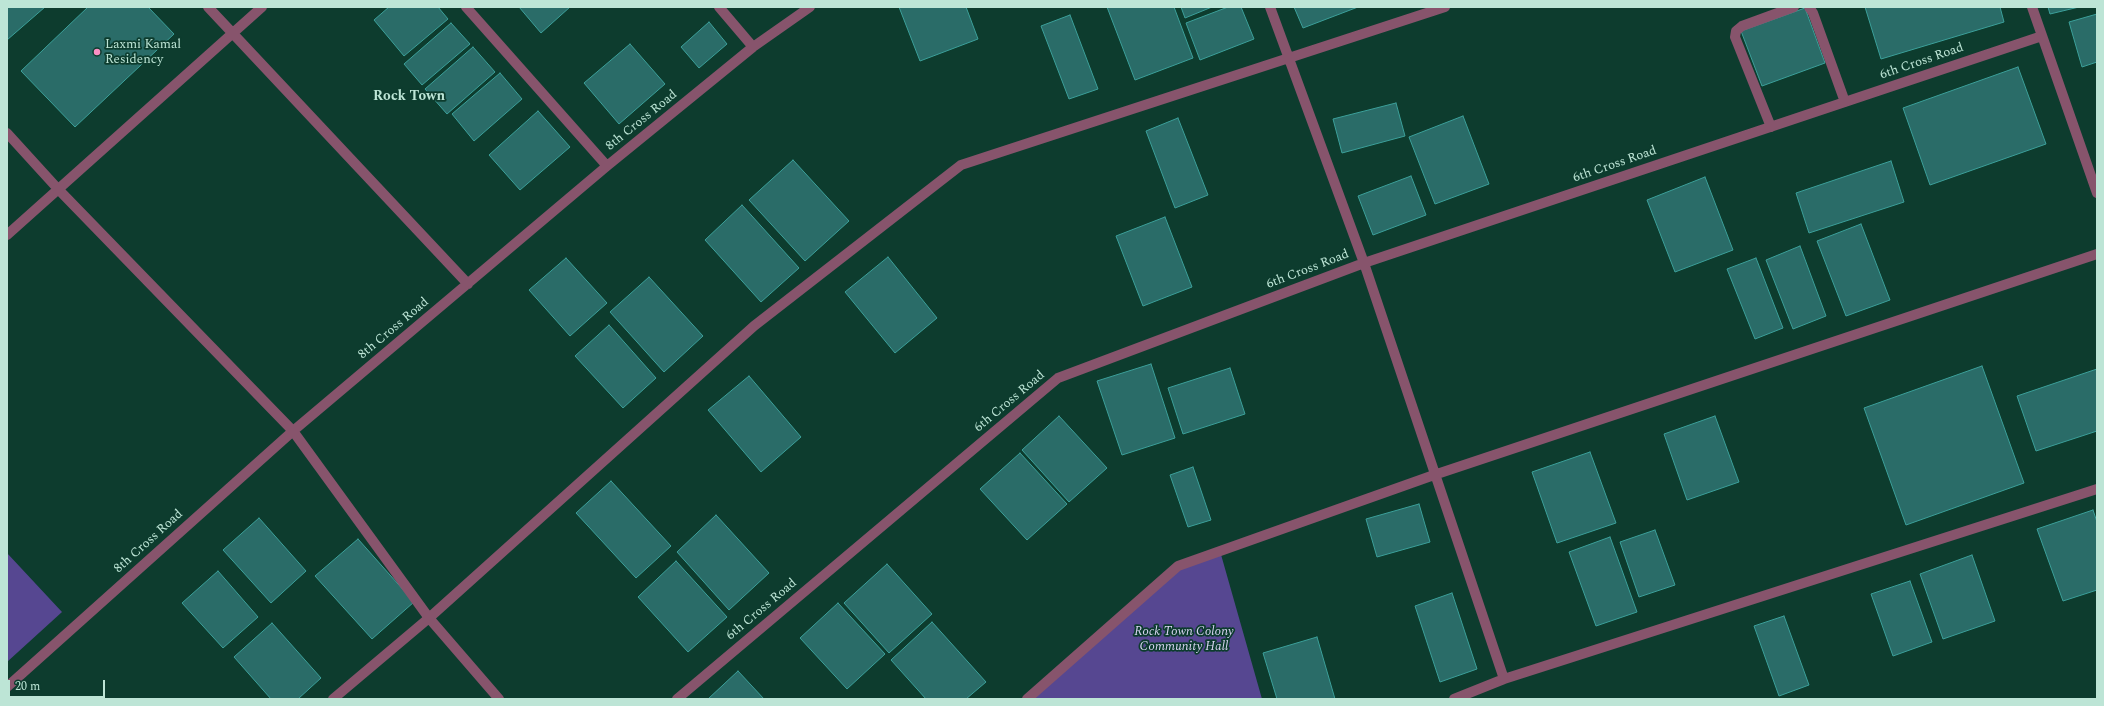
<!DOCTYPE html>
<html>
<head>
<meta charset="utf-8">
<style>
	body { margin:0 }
	#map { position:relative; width:2104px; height:706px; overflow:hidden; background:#0d3c2e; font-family:Spectral,serif }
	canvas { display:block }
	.frame { position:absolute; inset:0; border:8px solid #bde5d6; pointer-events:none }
	.scale { position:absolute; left:8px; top:680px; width:97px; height:18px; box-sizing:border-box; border:2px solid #bde5d6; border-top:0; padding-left:5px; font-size:12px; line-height:14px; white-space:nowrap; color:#bde5d6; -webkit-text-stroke:3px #0d3c2e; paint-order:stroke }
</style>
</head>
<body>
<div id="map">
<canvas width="2104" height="706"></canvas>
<div class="frame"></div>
<div class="scale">20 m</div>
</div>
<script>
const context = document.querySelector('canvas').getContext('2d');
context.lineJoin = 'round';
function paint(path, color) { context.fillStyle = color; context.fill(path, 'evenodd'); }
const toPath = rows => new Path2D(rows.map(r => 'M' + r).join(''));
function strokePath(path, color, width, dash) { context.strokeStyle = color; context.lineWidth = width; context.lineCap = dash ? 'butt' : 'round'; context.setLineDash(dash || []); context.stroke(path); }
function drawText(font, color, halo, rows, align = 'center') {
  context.font = font + ' Spectral,serif'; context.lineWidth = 3.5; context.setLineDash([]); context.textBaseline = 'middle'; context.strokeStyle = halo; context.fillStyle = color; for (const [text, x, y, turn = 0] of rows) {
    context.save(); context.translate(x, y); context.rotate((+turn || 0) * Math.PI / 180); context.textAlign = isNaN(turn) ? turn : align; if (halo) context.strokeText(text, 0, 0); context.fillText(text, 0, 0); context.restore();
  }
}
paint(toPath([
	[1220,551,1262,699,1027,699,1178,566],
	[7,553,62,612,7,662]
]), '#564791');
const building = toPath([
	[7,7,45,7,7,40,7,7],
	[88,7,148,7,174,34,75,127,21,71,88,7],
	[389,7,438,7,448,19,404,56,374,20,389,7],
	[519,7,570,7,541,33,519,7],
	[899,7,966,7,978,39,920,61,899,7],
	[1107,7,1174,7,1193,58,1135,80,1107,7],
	[1181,7,1212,7,1185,18,1181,7],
	[1228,7,1241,7,1254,39,1200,60,1186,23,1228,7],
	[1294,7,1358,7,1303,28,1294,7],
	[1865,7,2000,7,2004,22,1881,59,1865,7],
	[2048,7,2079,7,2050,14,2048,7],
	[1805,8,1825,63,1762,86,1741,31,1805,8],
	[2097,14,2097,62,2082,67,2069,22,2097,14],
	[1070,15,1098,89,1069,99,1041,26,1070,15],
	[709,22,727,44,699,68,681,47,709,22],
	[451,23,470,44,422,85,404,64,451,23],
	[630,44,665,84,619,124,584,83,630,44],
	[473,47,495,72,447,114,425,89,473,47],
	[2018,67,2046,144,1930,185,1903,108,2018,67],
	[500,73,522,99,474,141,452,114,500,73],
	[1396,103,1405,136,1342,153,1333,119,1396,103],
	[538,111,570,147,520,190,489,155,538,111],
	[1463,116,1489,184,1435,204,1409,137,1463,116],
	[1178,118,1208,195,1175,208,1146,131,1178,118],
	[793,160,849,221,805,261,749,200,793,160],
	[1891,161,1904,202,1809,233,1796,193,1891,161],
	[1411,176,1426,215,1373,235,1358,196,1411,176],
	[1705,177,1733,250,1675,272,1647,200,1705,177],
	[742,205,799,268,761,302,705,240,742,205],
	[1165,217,1192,287,1143,306,1116,236,1165,217],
	[1861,224,1890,300,1846,316,1817,241,1861,224],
	[1800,246,1826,316,1793,329,1766,260,1800,246],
	[888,257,937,318,895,353,845,292,888,257],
	[566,258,607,303,570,336,529,290,566,258],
	[1756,258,1783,328,1755,339,1727,269,1756,258],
	[649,277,703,336,664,372,610,312,649,277],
	[609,325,656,378,623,408,575,356,609,325],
	[1151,364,1175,438,1122,455,1097,381,1151,364],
	[1982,366,2024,483,1906,525,1864,408,1982,366],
	[1230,368,1245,414,1183,434,1168,388,1230,368],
	[2097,369,2097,431,2036,451,2017,396,2097,369],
	[749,376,801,437,761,472,708,410,749,376],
	[1059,416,1107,468,1069,502,1022,450,1059,416],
	[1715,416,1739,482,1687,500,1664,434,1715,416],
	[1590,452,1616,523,1557,543,1532,472,1590,452],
	[1020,453,1067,504,1027,540,980,489,1020,453],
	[1193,467,1211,520,1188,527,1170,475,1193,467],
	[611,481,671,546,636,578,576,513,611,481],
	[1419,504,1430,542,1377,557,1366,519,1419,504],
	[2093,510,2097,522,2097,590,2063,601,2037,529,2093,510],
	[716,515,769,573,729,610,677,552,716,515],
	[259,518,306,571,271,603,223,550,259,518],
	[1655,530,1675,585,1639,597,1620,542,1655,530],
	[1610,537,1637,612,1596,626,1569,552,1610,537],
	[358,539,414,602,372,639,315,576,358,539],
	[1972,555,1995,621,1943,639,1920,574,1972,555],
	[676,561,727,617,688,652,638,597,676,561],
	[887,564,932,614,889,653,844,603,887,564],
	[218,571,258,617,223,648,182,603,218,571],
	[1910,581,1932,642,1893,656,1871,594,1910,581],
	[1452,593,1477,669,1440,682,1415,606,1452,593],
	[838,603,885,654,847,689,800,638,838,603],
	[1784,616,1809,685,1779,696,1754,626,1784,616],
	[932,622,986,682,966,699,926,699,891,660,932,622],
	[272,623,321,678,298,699,271,699,234,657,272,623],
	[1317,637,1335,699,1277,699,1263,653,1317,637],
	[738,671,764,699,708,699,738,671]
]);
paint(building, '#2a6c68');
strokePath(building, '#3ca09a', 1);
strokePath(toPath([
	[208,7,468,284],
	[466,7,607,166],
	[719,7,753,47],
	[1270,7,1364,263,1504,679],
	[1809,7,1813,13,1845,102],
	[2032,7,2097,193],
	[1771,127,1735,37,1736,31,1742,26,1794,7],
	[7,133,58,189,293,431,429,618,499,699],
	[7,235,262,7],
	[7,687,293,431,607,166,753,47,810,7],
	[333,699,429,618,754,326,961,165,1445,7],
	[677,699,1058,378,1364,263,2042,36],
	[1027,699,1178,566,1434,475,2097,254],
	[1454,699,1504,679,2097,489]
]), '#87546c', 10);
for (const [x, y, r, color] of [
	[97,52,4,"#fb8fc4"]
]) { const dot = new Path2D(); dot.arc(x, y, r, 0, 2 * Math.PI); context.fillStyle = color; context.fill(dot); strokePath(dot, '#0d3c2e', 1.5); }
drawText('13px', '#bde5d6', '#0d3c2e', [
	["Laxmi Kamal",105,45],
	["Residency",105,60]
], 'left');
drawText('13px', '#bde5d6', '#0d3c2e', [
	["6th Cross Road",1922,62,-19],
	["8th Cross Road",642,121,-39],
	["6th Cross Road",1615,165,-19],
	["6th Cross Road",1308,270,-21],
	["8th Cross Road",394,329,-40],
	["6th Cross Road",1010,402,-40],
	["8th Cross Road",149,542,-42],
	["6th Cross Road",762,610,-40]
]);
drawText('italic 13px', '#d7d4f1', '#0d3c2e', [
	["Rock Town Colony",1184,632],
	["Community Hall",1184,647]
]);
drawText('bold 14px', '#bde5d6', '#0d3c2e', [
	["Rock Town",409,97]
]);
</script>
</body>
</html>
